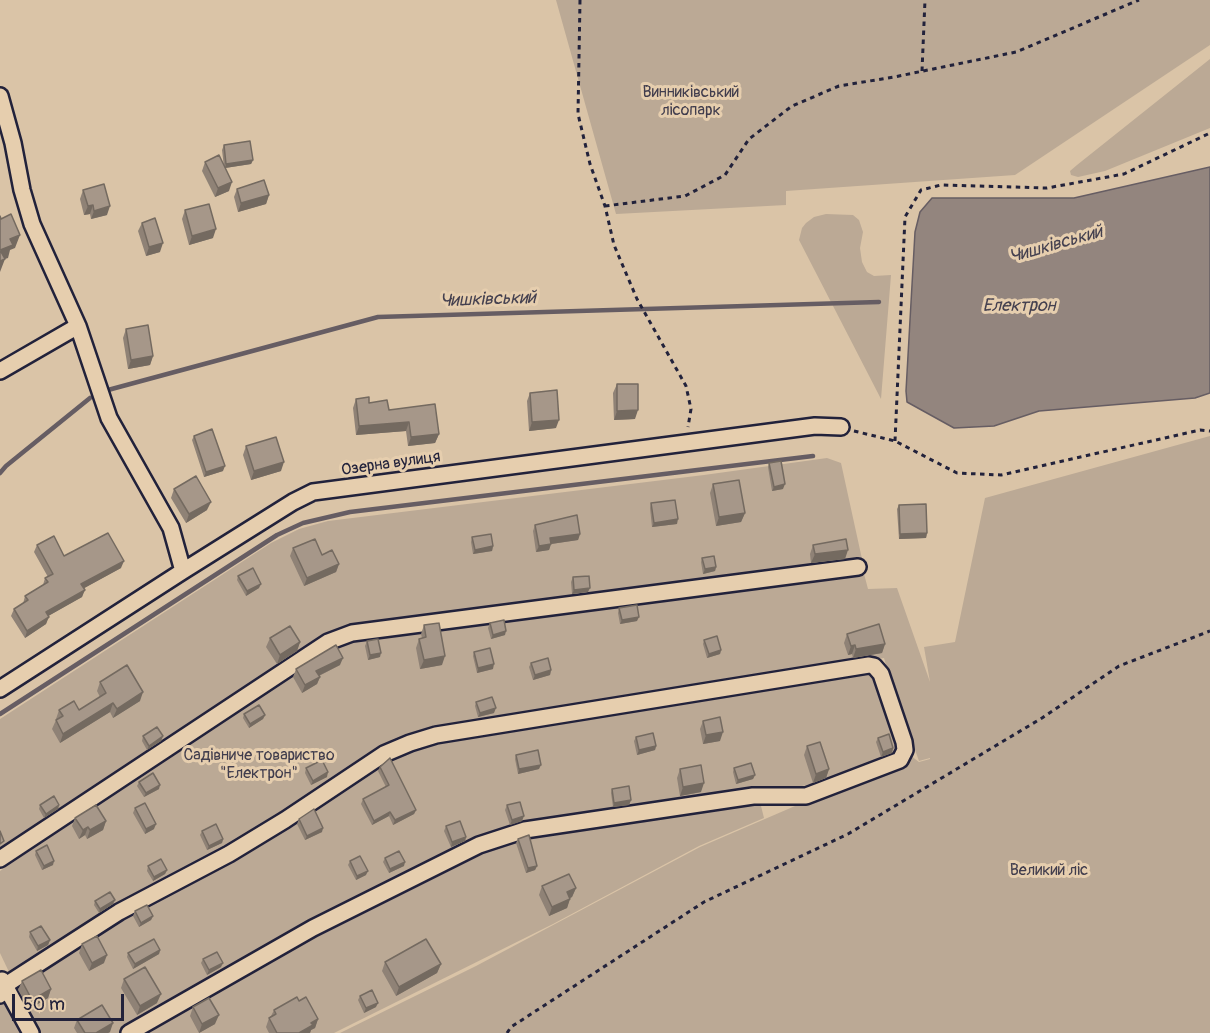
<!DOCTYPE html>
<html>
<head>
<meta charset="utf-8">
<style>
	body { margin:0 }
	#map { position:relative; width:1210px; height:1033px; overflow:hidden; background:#dac4a7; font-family:Pangolin,sans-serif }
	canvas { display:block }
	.scale { position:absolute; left:12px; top:994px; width:112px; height:27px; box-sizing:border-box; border:3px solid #22223b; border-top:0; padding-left:8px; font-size:18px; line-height:21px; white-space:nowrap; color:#22223b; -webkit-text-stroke:4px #e6ceae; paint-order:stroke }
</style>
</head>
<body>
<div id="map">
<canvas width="1210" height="1033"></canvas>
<div class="scale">50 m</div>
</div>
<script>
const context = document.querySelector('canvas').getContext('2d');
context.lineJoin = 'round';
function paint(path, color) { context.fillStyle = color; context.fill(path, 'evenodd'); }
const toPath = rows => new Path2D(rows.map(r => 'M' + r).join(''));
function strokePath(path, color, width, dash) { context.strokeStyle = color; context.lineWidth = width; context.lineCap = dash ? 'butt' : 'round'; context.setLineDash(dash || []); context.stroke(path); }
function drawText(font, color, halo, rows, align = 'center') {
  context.font = font + ' Pangolin,sans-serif'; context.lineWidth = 6; context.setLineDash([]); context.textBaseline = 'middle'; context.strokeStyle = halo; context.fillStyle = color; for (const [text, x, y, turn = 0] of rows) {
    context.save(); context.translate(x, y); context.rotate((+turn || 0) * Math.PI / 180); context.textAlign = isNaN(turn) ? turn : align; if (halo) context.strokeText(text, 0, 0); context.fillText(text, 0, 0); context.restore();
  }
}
paint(toPath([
	[556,0,1210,0,1210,45,1015,175,786,191,786,205,616,214],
	[1210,59,1210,128,1105,171,1078,177,1071,175,1070,171,1077,165],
	[826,214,853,215,859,220,863,232,860,248,862,262,867,272,874,276,891,275,881,399,799,240,802,228,806,223,814,217],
	[1210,436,1210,1033,340,1033,476,966,700,847,911,756,919,762,930,759,930,758,919,761,893,689,884,658,434,732,16,974,9,972,0,953,0,871,339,643,863,570,868,589,897,588,930,682,924,647,955,642,985,498],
	[827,458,841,463,862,559,844,566,350,628,0,856,0,719,271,543,299,529,328,521,704,475],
	[870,671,878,677,902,748,895,754,814,783,798,787,765,786,643,810,530,825,171,1002,120,1033,39,1033,12,987,67,949,386,758,438,738],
	[760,802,764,818,699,846,553,924,334,1033,138,1033,347,916,479,850,528,834],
	[6,1000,24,1033,0,1033,0,1003]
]), '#bba995');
const water = toPath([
	[1210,167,1210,393,1195,398,1039,411,994,426,954,428,907,402,906,391,915,232,920,212,932,198,1074,198,1210,167]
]);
paint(water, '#93857e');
strokePath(water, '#665d63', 1.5);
strokePath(toPath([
	[108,390,378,317,879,302],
	[0,473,6,466,90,398],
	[0,714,277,535,303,523,350,512,813,456]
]), '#665d63', 4.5);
const minor = toPath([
	[0,96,13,143,22,190,32,224,78,326,109,418,171,528,183,571],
	[0,371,78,326],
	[0,689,183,571,293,502,313,492,815,426,841,427],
	[0,859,328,642,352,633,858,567],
	[2,980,31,1033],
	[0,995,4,986,119,912,229,854,285,820,384,754,410,743,436,735,869,665,874,666,881,674,904,742,905,750,900,760,806,796,753,796,525,830,479,845,313,928,129,1033]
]);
strokePath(minor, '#22223b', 20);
strokePath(toPath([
	[580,0,578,114,590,164,605,206,614,245,637,299,686,386,691,409,688,427],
	[922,71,925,0],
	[605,206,685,196,725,175,749,139,792,106,839,86,894,77,1016,52,1139,0],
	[854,431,895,441,957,473,1001,475,1200,430,1210,431],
	[895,441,905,217,921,190,941,185,1047,188,1124,174,1210,133],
	[507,1033,511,1027,704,902,848,834,1042,718,1119,666,1210,631]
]), '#22223b', 3, [4.5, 4.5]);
strokePath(minor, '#e6ceae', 15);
paint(toPath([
	[224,145,253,160,251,164,225,168,229,191,215,197,202,171,205,162,224,167,222,150],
	[237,189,269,195,266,204,238,212,234,197],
	[83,190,107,215,91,219,90,214,84,215,80,199],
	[185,210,213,238,189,245,182,219],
	[142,223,160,252,146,256,138,231],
	[126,329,153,356,150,365,128,369,123,338],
	[617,384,635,419,614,420,613,393],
	[530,393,556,428,529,431,527,401],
	[356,399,389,410,439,434,435,443,408,446,406,431,356,435,353,408],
	[194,436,223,471,204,477,192,440],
	[246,446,281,471,251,480,243,455],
	[769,463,783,489,772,491,768,467],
	[713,484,745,513,741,522,716,526,710,493],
	[174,489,207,510,186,523,171,498],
	[651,503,677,524,652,527,650,508],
	[899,505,927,533,926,538,899,539,897,509],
	[535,525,580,534,578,540,551,544,549,550,536,552,533,531],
	[472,537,493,546,492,551,473,554,471,542],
	[37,545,64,556,121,568,84,588,82,597,48,616,46,624,25,638,11,616,14,609,23,604,25,596,43,585,45,578,48,577,34,552],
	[813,545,845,559,811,563,810,554],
	[293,548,322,555,339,564,336,572,304,586,290,556],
	[702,558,716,567,715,571,703,574,701,562],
	[238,576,259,588,246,596,237,580],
	[573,577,588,592,572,594,571,582],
	[619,608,637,621,620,624,618,613],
	[490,623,505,635,491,639,488,628],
	[424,625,442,665,420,669,416,648,419,639,422,638,421,634],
	[847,634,885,644,882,653,853,658,852,654,848,655,844,643],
	[270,638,300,642,297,651,277,664,266,647],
	[704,640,721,650,720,654,707,658,703,644],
	[367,641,380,657,368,660,365,646],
	[474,652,493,669,477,673,473,656],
	[531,663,551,670,550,675,533,680,529,667],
	[340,665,319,676,320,677,317,684,302,693,293,677,296,669],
	[100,682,140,701,113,718,110,712,60,743,52,729,56,720,56,719,59,710,79,710,100,697,97,691],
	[476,702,494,713,478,717,475,706],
	[244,714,265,715,263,719,249,728,243,718],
	[703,721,720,741,703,744,700,729],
	[143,736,163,736,161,741,147,750,142,741],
	[636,737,656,746,655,750,637,755,634,741],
	[878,738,893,748,892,753,881,757,876,742],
	[807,746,829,769,826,778,813,783,804,755],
	[516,755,539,769,518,774,515,759],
	[380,767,416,810,414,814,393,825,389,816,372,825,361,804,363,799,386,787,378,771],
	[306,768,327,777,311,785,305,773],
	[734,768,755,775,753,779,736,784,733,772],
	[680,769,701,792,680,796,677,778],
	[139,782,159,789,144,797,137,786],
	[612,789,631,800,629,805,613,807,611,793],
	[40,805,59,805,58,809,44,818,39,809],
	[507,805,522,821,510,825,505,810],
	[135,808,154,829,145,834,133,813],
	[75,818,106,821,103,830,87,839,85,835,79,839,72,826],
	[299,819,322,832,305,840,297,824],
	[446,826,466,837,465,841,451,847,444,831],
	[202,831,223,839,222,843,207,850,200,835],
	[518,839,537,866,535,870,526,873,516,843],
	[36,851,53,865,42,870,35,855],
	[385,858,404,866,389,873,383,862],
	[350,861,366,875,356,880,348,865],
	[148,866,167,870,165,874,153,881,147,871],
	[542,886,576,888,572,897,570,898,567,908,549,916,539,895],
	[95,901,113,904,99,913,94,905],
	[135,911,153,916,151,920,139,927,133,916],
	[30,932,50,940,48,945,37,951,29,937],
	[82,944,104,963,89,971,79,953],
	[160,950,159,954,133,969,127,957,128,953],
	[203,959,221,967,207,975,201,963],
	[385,962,441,964,437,973,396,996,382,971],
	[124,979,157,1003,137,1015,121,988],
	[22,981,51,989,48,998,29,1009,18,990],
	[360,996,376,1007,364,1013,358,1000],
	[299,1001,318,1019,315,1028,311,1030,310,1033,269,1033,266,1027,269,1018,271,1016,274,1010],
	[193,1007,215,1024,199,1033,190,1016],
	[77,1020,110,1032,108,1033,77,1033,74,1028]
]), '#8f8276');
paint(toPath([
	[253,160,251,164,225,168,226,164],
	[232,182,229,191,215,197,218,188],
	[269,195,266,204,238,212,241,203],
	[93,205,90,214,84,215,88,206],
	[110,206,107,215,91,219,94,211],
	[216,229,213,238,189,245,192,236],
	[20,235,15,248,10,250,8,258,5,259,0,272,0,251,10,239],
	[163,243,160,252,146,256,149,247],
	[153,356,150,365,128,369,131,360],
	[638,410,635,419,614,420,617,411],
	[559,420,556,428,529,431,532,422],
	[409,422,406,431,356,435,359,426],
	[439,434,435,443,408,446,411,437],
	[284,462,281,471,251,480,254,471],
	[225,466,223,471,204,477,206,472],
	[785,484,783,489,772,491,774,487],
	[211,502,207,510,186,523,189,514],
	[745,513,741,522,716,526,719,517],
	[678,519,677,524,652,527,654,523],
	[927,533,926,538,899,539,900,534],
	[580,534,578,540,551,544,549,550,536,552,539,546,550,538],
	[493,546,492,551,473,554,475,550],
	[848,550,845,559,811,563,815,554],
	[124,561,121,568,79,591,81,584],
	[339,564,336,572,304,586,307,578],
	[716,567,715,571,703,574,705,569],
	[261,584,259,588,246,596,247,591],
	[590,588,588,592,572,594,574,590],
	[85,590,82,597,43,619,46,612],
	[49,617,46,624,25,638,27,631],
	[639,617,637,621,620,624,622,620],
	[506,631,505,635,491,639,493,635],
	[300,642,297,651,277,664,280,655],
	[885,644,882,653,853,658,856,649],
	[855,645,852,654,848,655,851,646],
	[721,650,720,654,707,658,709,654],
	[381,653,380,657,368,660,370,655],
	[445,656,442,665,420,669,424,660],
	[343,658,340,665,314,678,316,671],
	[494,664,493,669,477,673,478,668],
	[551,670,550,675,533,680,535,675],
	[320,677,317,684,302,693,305,685],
	[143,692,140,701,113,718,117,709],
	[113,703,110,712,60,743,63,734],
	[496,708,494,713,478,717,480,713],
	[265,715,263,719,249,728,250,724],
	[723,732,720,741,703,744,706,735],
	[163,736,161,741,147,750,149,746],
	[656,746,655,750,637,755,639,750],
	[893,748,892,753,881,757,883,752],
	[541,765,539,769,518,774,519,769],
	[829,769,826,778,813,783,816,774],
	[328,772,327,777,311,785,313,781],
	[755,775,753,779,736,784,738,780],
	[704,783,701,792,680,796,683,787],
	[160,785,159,789,144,797,146,793],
	[631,800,629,805,613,807,614,803],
	[59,805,58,809,44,818,46,814],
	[416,810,414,814,393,825,395,820],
	[390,812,389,816,372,825,374,821],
	[524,816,522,821,510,825,512,820],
	[106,821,103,830,87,839,90,830],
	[156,824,154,829,145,834,146,829],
	[88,827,85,835,79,839,83,830],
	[323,828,322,832,305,840,307,836],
	[466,837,465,841,451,847,452,842],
	[223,839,222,843,207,850,209,846],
	[54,861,53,865,42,870,44,866],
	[405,862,404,866,389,873,390,869],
	[537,866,535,870,526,873,528,868],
	[167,870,165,874,153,881,154,877],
	[368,871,366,875,356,880,357,876],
	[576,888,572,897,564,901,567,892],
	[570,899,567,908,549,916,552,907],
	[115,900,113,904,99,913,100,909],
	[153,916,151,920,139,927,141,923],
	[50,940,48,945,37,951,38,946],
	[160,950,159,954,133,969,135,964],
	[107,955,104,963,89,971,92,963],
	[223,963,221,967,207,975,209,970],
	[441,964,437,973,396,996,399,987],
	[51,989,48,998,29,1009,32,1000],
	[161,994,157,1003,137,1015,140,1006],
	[378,1003,376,1007,364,1013,366,1008],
	[219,1015,215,1024,199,1033,202,1024],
	[318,1019,315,1028,311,1030,310,1033,299,1033,311,1023],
	[113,1023,110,1032,108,1033,96,1033]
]), '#746a60');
const building = toPath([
	[250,141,253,160,226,164,224,145,250,141],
	[219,155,232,182,218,188,205,162,219,155],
	[264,180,269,195,241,203,237,189,264,180],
	[104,184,110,206,94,211,93,205,88,206,83,190,104,184],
	[209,204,216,229,192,236,185,210,209,204],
	[11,214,20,235,10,239,13,245,0,250,5,259,0,261,0,216,1,219,11,214],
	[155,218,163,243,149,247,142,223,155,218],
	[148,325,153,356,131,360,126,329,148,325],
	[617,384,638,384,638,410,617,411,617,384],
	[557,390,559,420,532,422,530,393,557,390],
	[369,397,369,403,387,400,389,410,435,404,439,434,411,437,409,422,359,426,356,399,369,397],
	[212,429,225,466,206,472,194,436,212,429],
	[276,437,284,462,254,471,246,446,276,437],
	[781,461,785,484,774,487,769,463,781,461],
	[196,476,211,502,189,514,174,489,196,476],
	[739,480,745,513,719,517,713,484,739,480],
	[675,500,678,519,654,523,651,503,675,500],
	[926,504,927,533,900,534,899,505,926,504],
	[577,515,580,534,550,538,551,544,539,546,535,525,577,515],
	[108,533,124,561,81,584,85,590,46,612,49,617,27,631,14,609,28,600,25,596,48,582,45,578,53,574,37,545,54,536,64,556,108,533],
	[491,534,493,546,475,550,472,537,491,534],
	[315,539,322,555,332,550,339,564,307,578,293,548,315,539],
	[846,539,848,550,815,554,813,545,846,539],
	[714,556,716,567,705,569,702,558,714,556],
	[253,568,261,584,247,591,238,576,253,568],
	[589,576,590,588,574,590,573,577,589,576],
	[637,605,639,617,622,620,619,608,637,605],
	[504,620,506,631,493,635,490,623,504,620],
	[439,623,445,656,424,660,419,639,426,637,424,625,439,623],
	[879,624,885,644,856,649,855,645,851,646,847,634,879,624],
	[290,626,300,642,280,655,270,638,290,626],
	[717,636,721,650,709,654,704,640,717,636],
	[378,639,381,653,370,655,367,641,378,639],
	[336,645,343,658,316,671,320,677,305,685,296,669,336,645],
	[490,648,494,664,478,668,474,652,490,648],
	[548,658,551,670,535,675,531,663,548,658],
	[127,665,143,692,117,709,113,703,63,734,56,720,63,716,59,710,74,701,79,710,106,693,100,682,127,665],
	[492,697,496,708,480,713,476,702,492,697],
	[259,705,265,715,250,724,244,714,259,705],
	[720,717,723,732,706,735,703,721,720,717],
	[157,727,163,736,149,746,143,736,157,727],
	[653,733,656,746,639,750,636,737,653,733],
	[889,734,893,748,883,752,878,738,889,734],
	[820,742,829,769,816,774,807,746,820,742],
	[538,750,541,765,519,769,516,755,538,750],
	[390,758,416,810,395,820,390,812,374,821,363,799,389,785,380,767,390,758],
	[322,760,328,772,313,781,306,768,322,760],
	[751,763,755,775,738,780,734,768,751,763],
	[701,765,704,783,683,787,680,769,701,765],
	[153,773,160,785,146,793,139,782,153,773],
	[629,786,631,800,614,803,612,789,629,786],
	[54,796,59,805,46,814,40,805,54,796],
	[520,802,524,816,512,820,507,805,520,802],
	[145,803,156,824,146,829,135,808,145,803],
	[96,805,106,821,90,830,88,827,83,830,75,818,96,805],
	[314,809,323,828,307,836,299,819,314,809],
	[460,821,466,837,452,842,446,826,460,821],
	[216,824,223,839,209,846,202,831,216,824],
	[0,831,4,841,0,844,0,831],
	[529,835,537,866,528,868,518,839,529,835],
	[47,845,54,861,44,866,36,851,47,845],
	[399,851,405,862,390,869,385,858,399,851],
	[360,856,368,871,357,876,350,861,360,856],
	[161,859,167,870,154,877,148,866,161,859],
	[569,874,576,888,567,892,570,899,552,907,542,886,569,874],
	[110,892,115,900,100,909,95,901,110,892],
	[147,905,153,916,141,923,135,911,147,905],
	[41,926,50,940,38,946,30,932,41,926],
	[97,936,107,955,92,963,82,944,97,936],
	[154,939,160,950,135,964,128,953,154,939],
	[426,939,441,964,399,987,385,962,426,939],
	[217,952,223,963,209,970,203,959,217,952],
	[145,967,161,994,140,1006,124,979,145,967],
	[41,970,51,989,32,1000,22,981,41,970],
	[372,990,378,1003,366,1008,360,996,372,990],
	[297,997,299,1001,306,997,318,1019,311,1023,313,1025,299,1033,277,1033,269,1018,276,1014,274,1010,297,997],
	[209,998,219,1015,202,1024,193,1007,209,998],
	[102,1005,113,1023,96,1033,85,1033,77,1020,102,1005]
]);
paint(building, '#a69789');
strokePath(building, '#746a60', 1.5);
drawText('16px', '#413d4d', '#e6ceae', [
	["Винниківський",691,93],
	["лісопарк",691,111],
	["Садівниче товариство",259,756],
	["\"Електрон\"",259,774],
	["Великий ліс",1049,871]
]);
drawText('16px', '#22223b', '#e6ceae', [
	["Озерна вулиця",391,464,-8]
]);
drawText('italic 18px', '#44404f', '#e6ceae', [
	["Чишківський",1056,245,-16],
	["Чишківський",488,300,-2],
	["Електрон",1019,306]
]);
</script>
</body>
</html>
